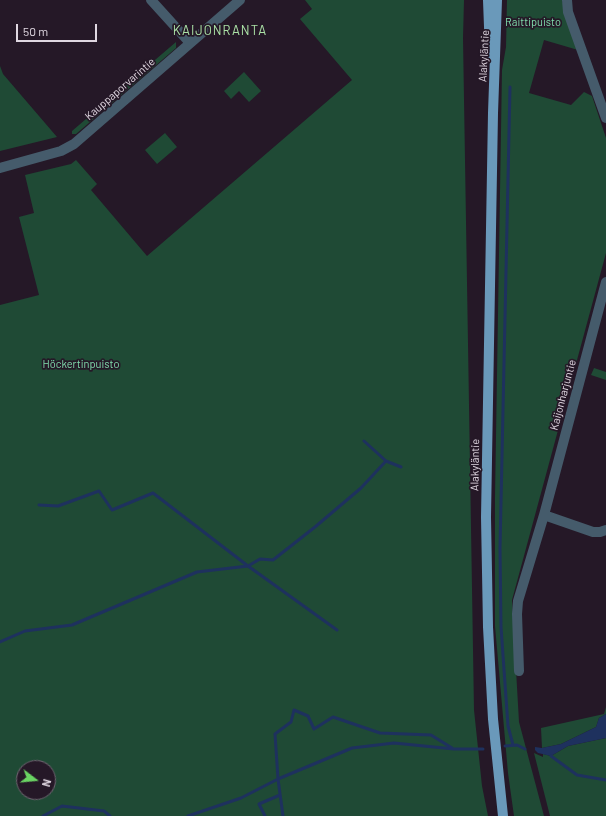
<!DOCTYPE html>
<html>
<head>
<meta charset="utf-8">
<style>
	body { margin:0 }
	#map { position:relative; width:606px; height:816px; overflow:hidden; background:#251827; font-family:Barlow,sans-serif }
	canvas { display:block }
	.north { position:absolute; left:16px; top:760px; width:40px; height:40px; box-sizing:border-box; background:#251827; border:1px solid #706471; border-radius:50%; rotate:106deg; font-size:11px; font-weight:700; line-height:16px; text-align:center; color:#e0d7e1 }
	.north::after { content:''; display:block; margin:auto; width:14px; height:18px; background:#6ad363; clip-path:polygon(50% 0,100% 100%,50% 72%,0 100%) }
	.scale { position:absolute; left:16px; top:24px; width:81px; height:18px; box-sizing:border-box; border:2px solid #e0d7e1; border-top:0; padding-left:5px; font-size:12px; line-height:14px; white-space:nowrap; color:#e0d7e1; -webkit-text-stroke:3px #251827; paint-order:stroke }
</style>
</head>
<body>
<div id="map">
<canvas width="606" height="816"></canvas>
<div class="north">N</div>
<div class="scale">50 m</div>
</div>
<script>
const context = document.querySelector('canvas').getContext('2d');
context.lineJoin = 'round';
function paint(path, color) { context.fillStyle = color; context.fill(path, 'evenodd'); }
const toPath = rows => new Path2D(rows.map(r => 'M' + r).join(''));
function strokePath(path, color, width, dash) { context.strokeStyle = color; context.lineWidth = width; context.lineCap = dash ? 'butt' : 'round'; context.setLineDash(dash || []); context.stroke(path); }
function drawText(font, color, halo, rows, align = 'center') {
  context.font = font + ' Barlow,sans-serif'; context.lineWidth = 3.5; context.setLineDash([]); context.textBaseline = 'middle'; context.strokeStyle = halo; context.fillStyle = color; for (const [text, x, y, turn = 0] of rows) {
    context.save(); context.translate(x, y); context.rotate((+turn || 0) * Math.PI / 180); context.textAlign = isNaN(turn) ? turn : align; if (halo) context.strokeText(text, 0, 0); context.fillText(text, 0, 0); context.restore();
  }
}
paint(toPath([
	[305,0,464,0,463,38,474,710,482,786,488,816,0,816,0,305,39,295,19,217,34,213,25,175,71,164,76,160,97,184,91,190,147,256,352,80,300,19,312,9],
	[24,768,48,768,48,792,24,792],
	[507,0,562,0,578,50,544,40,529,93,571,105,584,92,592,96,606,138,606,253,512,600,519,722,544,816,514,816,508,773,495,626,495,497,502,70,506,47],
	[176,42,176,48,76,134,72,134,72,131],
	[0,66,3,74,57,137,0,151],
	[244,72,261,91,249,102,239,91,231,99,224,91],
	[165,133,177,147,157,164,145,150],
	[594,368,606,372,606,380,591,375],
	[606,707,606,714,599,718,596,727,561,744,542,748,541,728,604,714],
	[606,738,606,816,550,816,534,753,543,757,543,754,551,756,568,746]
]), '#1f4a35');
paint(toPath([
	[606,714,606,738,568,746,551,756,538,753,535,750,535,747,542,748,561,744,596,727,599,718]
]), '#1e315e');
strokePath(toPath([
	[510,87,500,548,501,627,508,726,513,745],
	[364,441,386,461,401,467],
	[39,505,58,506,99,491,112,510,153,493,248,566,337,630],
	[0,642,25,631,72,625,197,572,248,566,260,559,273,560,315,527,361,488,386,461],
	[505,746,517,745,525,749],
	[551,756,577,775,606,780],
	[43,816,62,806,104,811,110,816],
	[188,816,241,798,278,779,352,748,394,743,454,749,483,749],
	[265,816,259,804,280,795],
	[283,816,278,779,275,734,291,722,294,710,308,716,314,729,333,717,380,733,431,735,452,748]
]), '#1e315e', 3);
strokePath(toPath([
	[151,0,190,43],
	[567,0,568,12,606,118],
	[0,168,61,151,74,144,240,0],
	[544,515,593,532,600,532,606,530],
	[519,671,517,614,518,601,544,515,606,282]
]), '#455b6b', 10);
strokePath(toPath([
	[488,0,490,53],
	[497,0,493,113,486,517,488,627,493,719,503,816]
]), '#6a99ba', 10);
drawText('11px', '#81dfae', '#251827', [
	["Raittipuisto",533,22],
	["Höckertinpuisto",81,364]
]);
drawText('11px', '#e0d7e1', '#251827', [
	["Alakyläntie",484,56,-87],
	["Kauppaporvarintie",120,89,-41],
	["Kaijonharjuntie",563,395,-75],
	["Alakyläntie",475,465,-89]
]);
context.letterSpacing = '1px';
drawText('13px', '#abe2a6', '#251827', [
	["KAIJONRANTA",220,31]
]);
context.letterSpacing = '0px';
</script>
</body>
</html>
